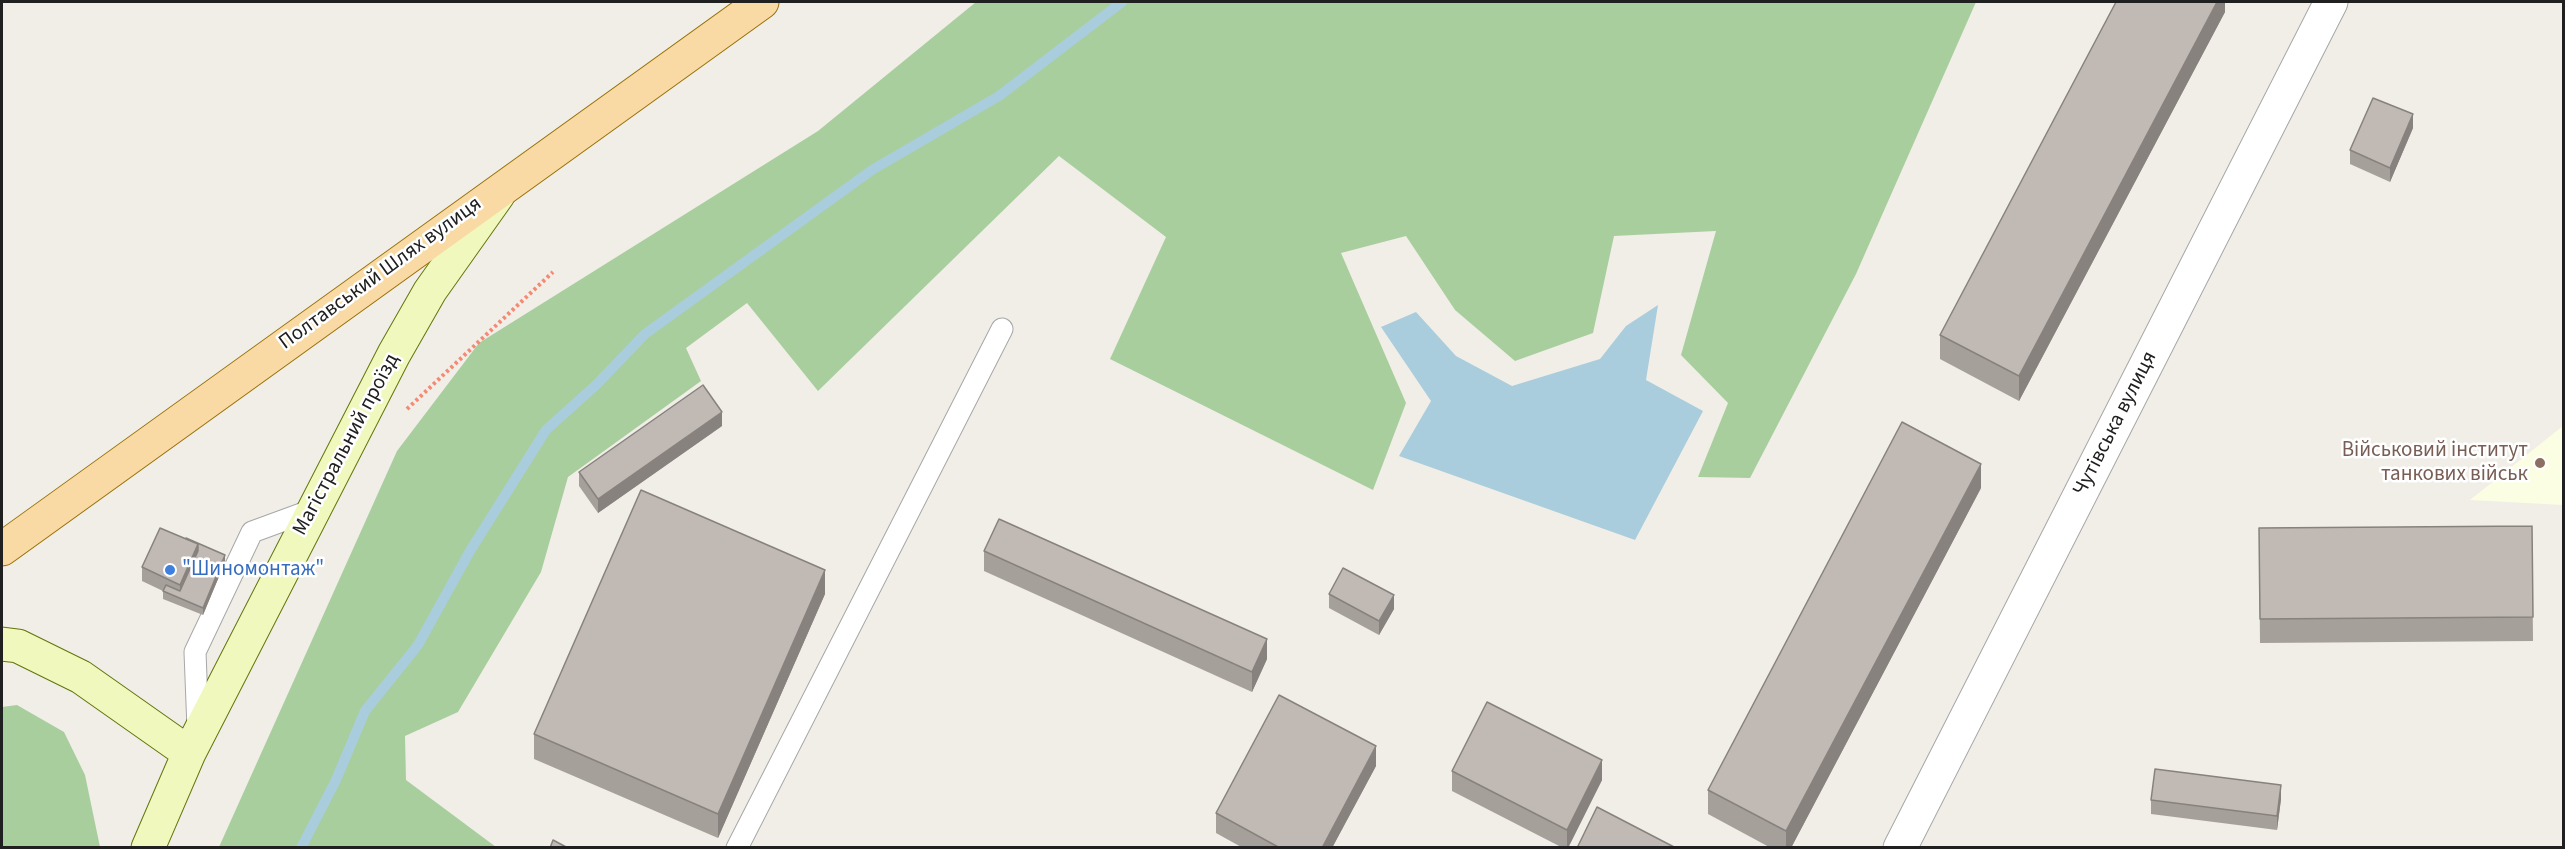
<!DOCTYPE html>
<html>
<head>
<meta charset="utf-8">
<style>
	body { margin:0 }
	#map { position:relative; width:2565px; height:849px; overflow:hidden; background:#f0eee7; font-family:"Source Sans 3",sans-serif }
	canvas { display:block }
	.frame { position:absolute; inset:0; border:3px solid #202020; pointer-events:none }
</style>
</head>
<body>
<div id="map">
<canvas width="2565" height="849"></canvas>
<div class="frame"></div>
</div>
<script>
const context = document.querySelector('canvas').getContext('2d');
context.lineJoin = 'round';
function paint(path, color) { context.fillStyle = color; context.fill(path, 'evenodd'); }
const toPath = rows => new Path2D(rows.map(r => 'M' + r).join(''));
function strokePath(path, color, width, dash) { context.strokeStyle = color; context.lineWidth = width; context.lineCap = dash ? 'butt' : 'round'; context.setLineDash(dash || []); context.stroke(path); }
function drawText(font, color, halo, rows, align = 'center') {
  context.font = font + ' "Source Sans 3",sans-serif'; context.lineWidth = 5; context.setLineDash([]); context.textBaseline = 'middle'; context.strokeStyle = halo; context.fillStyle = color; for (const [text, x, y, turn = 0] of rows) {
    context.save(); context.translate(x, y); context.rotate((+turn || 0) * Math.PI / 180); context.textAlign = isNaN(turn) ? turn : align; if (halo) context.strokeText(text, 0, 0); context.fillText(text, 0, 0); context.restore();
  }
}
paint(toPath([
	[2563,426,2563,505,2470,500]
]), '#fcfee3');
paint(toPath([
	[976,2,1976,2,1856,274,1750,478,1698,477,1728,403,1681,355,1716,231,1614,236,1593,333,1515,361,1455,310,1406,236,1341,253,1406,403,1373,490,1110,359,1166,237,1059,156,818,391,747,303,686,348,701,381,568,477,541,572,458,712,405,736,406,780,496,847,219,847,397,451,479,343,818,131],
	[17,705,64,732,85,775,100,847,2,847,2,707]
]), '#a9ce9e');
paint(toPath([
	[1658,305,1646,380,1703,411,1635,540,1399,456,1431,401,1381,327,1416,312,1456,356,1512,386,1600,359,1626,326]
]), '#a9cddc');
strokePath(toPath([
	[301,848,336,780,365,711,418,645,470,551,546,430,596,385,645,334,872,170,999,96,1122,2]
]), '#a9cddc', 10);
const lane = toPath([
	[198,729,195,652,252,532,312,510],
	[737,848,1002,329]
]);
const street = toPath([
	[1900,848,2331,2]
]);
const secondary = toPath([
	[2,644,18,646,81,677,189,753],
	[148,848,189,753,394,354,430,291,498,195]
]);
const primary = toPath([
	[2,549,762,2]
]);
strokePath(lane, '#a7a7a7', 23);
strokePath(street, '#a7a7a7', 35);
strokePath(secondary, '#637509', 35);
strokePath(primary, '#977006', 35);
strokePath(toPath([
	[407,409,553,272]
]), '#f58974', 4, [3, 3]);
strokePath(lane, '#fff', 21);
strokePath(street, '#fff', 33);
strokePath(secondary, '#f1f8be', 33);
strokePath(primary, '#f9daa4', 33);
paint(toPath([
	[2225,2,2225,12,2019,401,1940,359,1940,335],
	[2413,128,2390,182,2350,164,2350,150],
	[722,426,598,513,579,486,579,472],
	[1981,488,1791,848,1771,848,1708,814,1708,790],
	[2532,526,2533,641,2260,643,2259,528],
	[984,551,1267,659,1252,692,984,571],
	[225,562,203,615,163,599,163,591,142,581,142,567],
	[825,594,718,838,534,759,534,734],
	[1329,594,1394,609,1379,635,1329,608],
	[1376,766,1332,848,1243,848,1216,833,1216,813],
	[1452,771,1602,780,1568,848,1563,848,1452,791],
	[2281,799,2277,830,2151,814,2151,800]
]), '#a6a09b');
paint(toPath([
	[2217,2,2225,2,2225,12,2019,401,2019,376],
	[2413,114,2413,128,2390,182,2390,168],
	[722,412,722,426,598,513,598,499],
	[1981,464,1981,488,1791,848,1786,848,1786,831],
	[198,544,198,558,180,599,180,585],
	[225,555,225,562,203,615,203,608],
	[825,570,825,594,718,838,718,814],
	[1394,595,1394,609,1379,635,1379,621],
	[1267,639,1267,659,1252,692,1252,672],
	[1376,746,1376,766,1332,848,1322,848],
	[1602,760,1602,780,1568,848,1567,848,1567,830],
	[2281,785,2281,799,2277,830,2277,816]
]), '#87827e');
const building = toPath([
	[2116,2,2217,2,2019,376,1940,335,2116,2],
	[2373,98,2413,114,2390,168,2350,150,2373,98],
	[703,385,722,412,598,499,579,472,703,385],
	[1902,422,1981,464,1786,831,1708,790,1902,422],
	[641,490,825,570,718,814,534,734,641,490],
	[999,519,1267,639,1252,672,984,551,999,519],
	[2532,526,2533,617,2260,619,2259,528,2532,526],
	[160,528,198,544,180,585,142,567,160,528],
	[186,538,225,555,203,608,163,591,166,585,180,591,198,551,198,544,186,538],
	[1343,568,1394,595,1379,621,1329,594,1343,568],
	[1279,695,1376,746,1322,848,1280,848,1216,813,1279,695],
	[1487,702,1602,760,1567,830,1452,771,1487,702],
	[2155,769,2281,785,2277,816,2151,800,2155,769],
	[1597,807,1676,848,1577,848,1597,807],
	[553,840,568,848,550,848,553,840]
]);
paint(building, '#c1bab4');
strokePath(building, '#87827e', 1.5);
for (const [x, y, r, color] of [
	[2540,463,6,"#8d6e63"],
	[170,570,6,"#3f7fe0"]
]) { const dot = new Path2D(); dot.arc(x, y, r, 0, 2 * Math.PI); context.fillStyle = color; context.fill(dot); strokePath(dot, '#fff', 2); }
drawText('21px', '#202020', '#fff', [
	["Полтавський Шлях вулиця",381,274,-36],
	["Чутівська вулиця",2116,424,-63],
	["Магістральний проїзд",347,445,-62]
]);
drawText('21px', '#785e54', '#fff', [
	["Військовий інститут",2528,451],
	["танкових військ",2528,475]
], 'right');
drawText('21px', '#366cbe', '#fff', [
	["\"Шиномонтаж\"",182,570]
], 'left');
</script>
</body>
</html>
